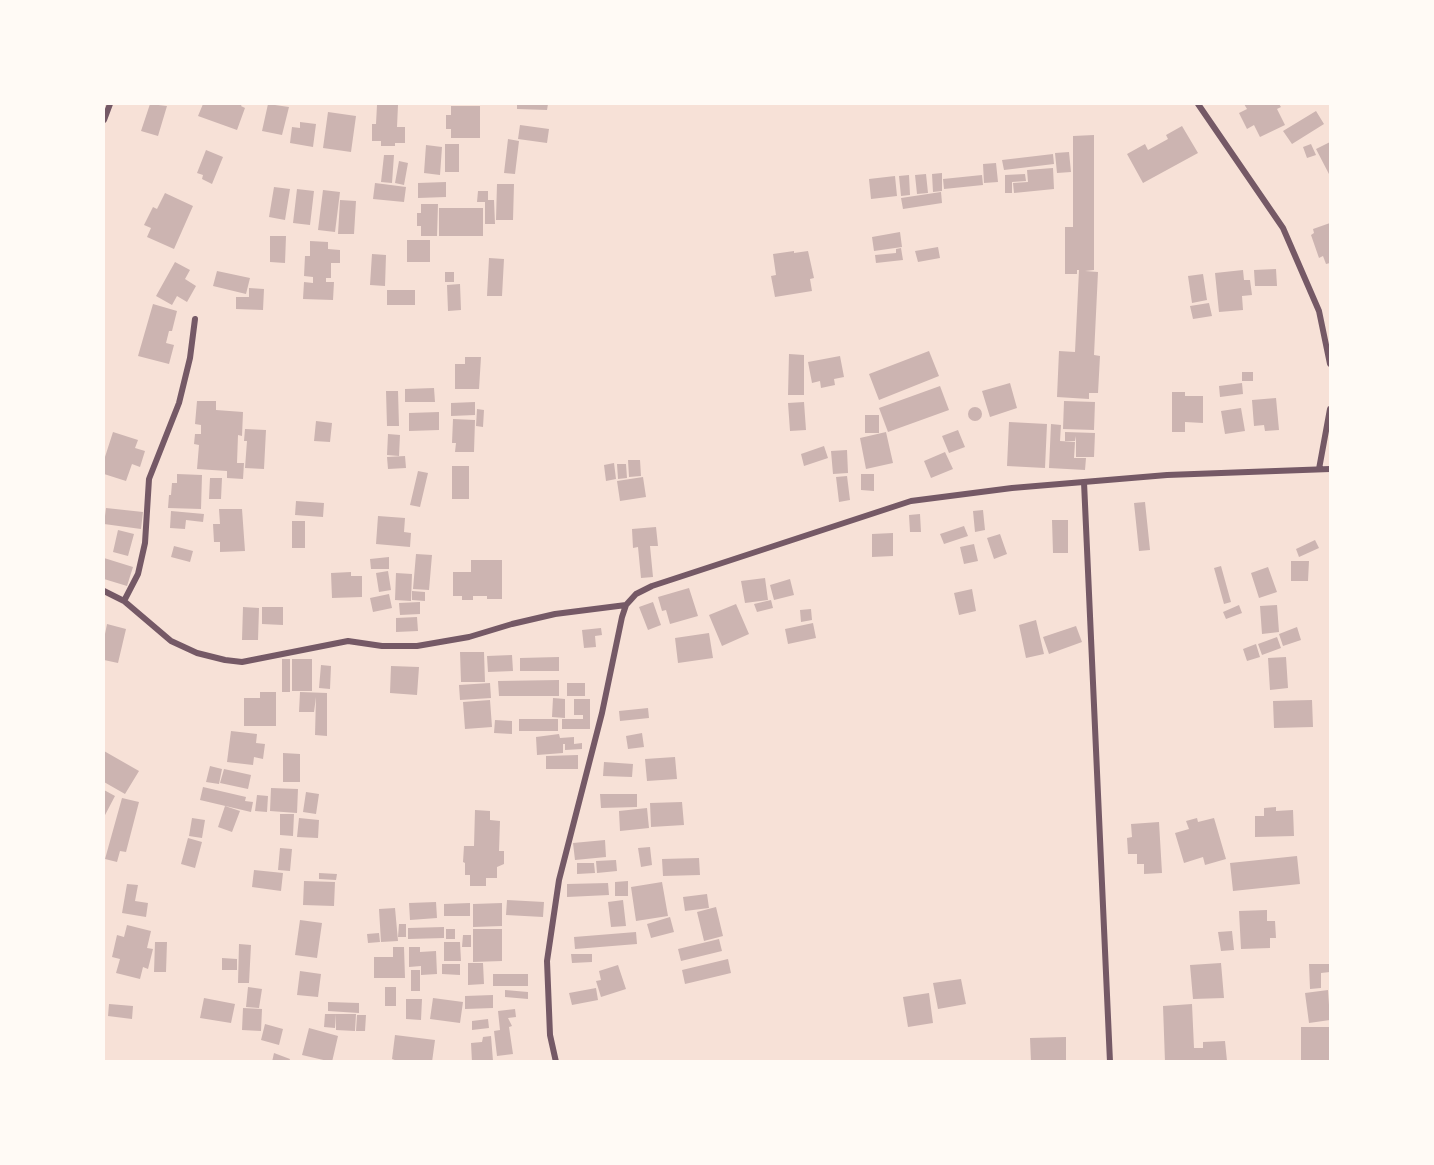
<!DOCTYPE html>
<html>
<head>
<meta charset="utf-8">
<style>
	body { margin:0 }
	#map { position:relative; width:1434px; height:1165px; overflow:hidden; background:#f7e1d7; font-family:Helvetica,sans-serif }
	canvas { display:block }
	.frame { position:absolute; inset:0; border:105px solid #fffaf5; pointer-events:none }
</style>
</head>
<body>
<div id="map">
<canvas width="1434" height="1165"></canvas>
<div class="frame"></div>
</div>
<script>
const context = document.querySelector('canvas').getContext('2d');
context.lineJoin = 'round';
function paint(path, color) { context.fillStyle = color; context.fill(path, 'evenodd'); }
const toPath = rows => new Path2D(rows.map(r => 'M' + r).join(''));
function strokePath(path, color, width, dash) { context.strokeStyle = color; context.lineWidth = width; context.lineCap = dash ? 'butt' : 'round'; context.setLineDash(dash || []); context.stroke(path); }
paint(toPath([
	[150,104,167,106,158,136,141,131],
	[203,104,242,104,241,106,245,108,237,130,198,116],
	[268,104,289,107,282,135,262,131],
	[517,104,548,104,547,110,517,109],
	[1244,104,1279,104,1281,107,1277,109,1285,125,1260,137,1254,125,1247,129,1239,113,1247,109],
	[377,105,398,105,397,127,405,127,405,143,395,143,395,146,381,146,381,141,372,141,372,124,376,124],
	[451,106,480,106,480,138,451,138,451,129,446,129,446,115,451,115],
	[1316,111,1324,124,1292,144,1283,131],
	[328,112,356,116,351,152,323,148],
	[300,122,316,124,313,147,290,143,292,127,300,128],
	[520,125,549,129,547,143,518,139],
	[1182,126,1198,153,1143,183,1127,154,1145,144,1148,150,1168,139,1166,135],
	[1094,135,1094,270,1085,271,1098,272,1094,355,1100,356,1098,393,1089,393,1089,399,1057,397,1059,351,1075,352,1079,270,1077,270,1077,274,1065,274,1065,227,1073,227,1073,136],
	[508,139,519,141,515,174,504,173],
	[1330,142,1330,176,1316,149],
	[445,144,459,144,459,172,445,172],
	[1311,144,1316,155,1307,158,1303,147],
	[426,145,442,147,440,175,424,173],
	[206,150,223,157,212,184,202,179,203,175,197,173],
	[1069,152,1071,172,1057,173,1055,153],
	[1053,154,1054,164,1004,170,1002,160],
	[384,155,394,155,392,183,381,182],
	[399,161,408,163,404,185,395,183],
	[996,163,998,182,984,183,983,164],
	[1053,168,1054,189,1014,193,1013,183,1028,182,1027,170],
	[942,173,942,191,933,192,932,174],
	[926,174,928,193,917,194,915,175],
	[1025,174,1026,181,1012,182,1012,193,1005,193,1005,175],
	[909,175,910,195,901,196,899,176],
	[982,175,983,185,944,189,943,179],
	[895,176,897,196,871,199,869,179],
	[446,182,446,197,418,198,418,183],
	[375,183,406,187,404,202,373,199],
	[497,184,514,184,513,220,496,220],
	[274,187,290,189,285,220,269,217],
	[297,189,314,191,310,225,293,223],
	[323,190,340,192,335,232,318,230],
	[478,191,488,191,488,200,494,200,495,224,485,224,485,202,477,202],
	[941,192,942,203,903,209,901,198],
	[165,193,193,206,174,249,147,237,151,228,144,225,153,207,157,209],
	[340,200,356,201,354,234,338,234],
	[421,204,438,204,437,236,421,236,421,226,417,226,417,213,421,213],
	[439,208,483,208,483,236,439,236],
	[1330,223,1330,263,1326,264,1323,256,1319,258,1311,235,1314,233,1313,229],
	[900,232,902,247,874,251,872,237],
	[270,236,286,236,285,263,270,262],
	[407,240,430,240,430,262,407,262],
	[310,241,328,242,328,249,340,250,340,263,331,263,331,278,326,278,326,282,334,282,333,300,303,299,304,282,313,283,313,277,304,276,305,256,310,256],
	[938,247,940,258,918,262,915,251],
	[901,248,903,260,876,263,875,255,896,253,896,249],
	[794,251,794,253,808,251,814,278,810,279,812,291,775,297,771,276,776,275,773,254],
	[372,254,386,255,385,286,370,285],
	[489,258,504,259,502,296,487,296],
	[175,262,190,270,185,279,196,286,187,302,177,296,172,305,156,296],
	[1276,269,1277,286,1255,286,1254,270],
	[1243,270,1244,280,1250,280,1252,295,1242,296,1243,310,1219,312,1215,273],
	[217,271,250,278,246,294,213,286],
	[445,272,454,272,454,282,445,282],
	[1203,274,1207,300,1192,303,1188,276],
	[460,284,461,310,448,311,447,285],
	[249,288,264,289,263,310,236,309,236,297,249,297],
	[387,290,415,290,415,305,387,305],
	[1209,303,1212,316,1193,319,1190,306],
	[153,304,177,311,172,331,169,331,166,343,174,345,169,364,138,356],
	[929,351,939,376,879,400,869,374],
	[789,354,804,355,804,395,788,395],
	[840,356,844,377,834,379,835,385,821,388,820,381,812,383,808,362],
	[465,357,481,357,479,389,455,389,455,364,465,364],
	[1242,372,1253,372,1253,381,1242,381],
	[1010,383,1017,408,990,417,982,391],
	[1242,383,1243,394,1220,397,1219,386],
	[940,386,949,410,888,432,879,408],
	[434,388,435,402,405,402,405,389],
	[386,391,398,391,399,426,387,426],
	[1172,392,1185,392,1185,396,1203,396,1203,423,1185,422,1185,432,1172,432],
	[1276,398,1279,430,1265,431,1264,425,1254,426,1252,400],
	[197,401,216,401,216,410,243,412,242,436,238,435,237,463,244,463,243,479,227,478,227,471,197,469,199,445,194,444,195,434,201,434,201,425,195,424],
	[1064,401,1095,402,1094,430,1063,429],
	[475,402,475,415,451,416,451,403],
	[804,402,806,430,790,431,788,403],
	'968 414a7 7 0 1 1 14 0a7 7 0 1 1-14 0Z',
	[1241,408,1245,431,1225,434,1221,411],
	[477,409,484,410,483,427,476,426],
	[439,412,439,430,409,431,409,413],
	[865,415,879,415,879,433,865,433],
	[453,419,475,420,474,452,455,452,456,443,452,443],
	[316,421,332,423,330,442,314,441],
	[1009,422,1047,424,1045,468,1007,466],
	[1051,424,1061,425,1060,441,1075,442,1074,458,1086,458,1085,470,1049,468],
	[245,429,266,430,264,469,245,468,247,441,244,441],
	[958,430,965,447,949,453,942,436],
	[113,432,138,440,135,448,145,451,140,467,132,464,126,481,104,474,104,460],
	[886,432,893,463,866,469,860,438],
	[1065,432,1095,433,1094,457,1076,457,1076,436,1075,441,1065,441],
	[388,434,400,435,399,456,387,455],
	[824,446,828,458,804,466,801,454],
	[847,450,848,473,833,474,831,451],
	[945,452,953,469,931,478,924,461],
	[405,456,406,468,388,469,387,457],
	[628,460,640,460,641,476,629,477],
	[614,463,616,479,606,481,604,465],
	[617,464,626,464,627,478,618,479],
	[452,466,469,466,469,499,452,499],
	[418,471,428,473,420,507,410,505],
	[177,474,202,475,201,509,168,508,169,495,171,495,172,483,177,483],
	[861,474,874,474,874,491,861,490],
	[847,476,850,500,839,502,836,477],
	[643,477,646,497,620,501,617,481],
	[210,478,222,478,221,499,209,499],
	[296,501,324,503,323,517,295,515],
	[1145,502,1150,550,1139,551,1134,503],
	[106,508,143,512,141,529,104,524],
	[219,509,242,509,245,551,220,552,220,542,214,542,213,524,220,524],
	[983,510,985,530,975,532,973,511],
	[171,511,204,514,203,522,186,520,185,529,170,528],
	[920,514,921,532,910,532,909,515],
	[378,516,405,518,404,532,411,533,410,547,376,544],
	[1052,520,1068,520,1068,553,1053,553],
	[292,521,305,521,305,548,292,548],
	[964,526,968,536,944,544,940,534],
	[656,527,658,546,650,546,653,577,641,578,638,547,633,548,632,529],
	[118,530,134,534,128,556,113,552],
	[893,533,893,556,872,557,872,534],
	[1000,534,1007,554,994,559,987,538],
	[1315,540,1319,548,1299,557,1296,549],
	[974,544,978,561,964,564,960,547],
	[174,546,193,551,190,562,171,557],
	[416,554,432,555,429,590,413,589],
	[389,557,389,569,371,569,370,559],
	[104,558,133,567,127,586,104,579],
	[471,560,502,560,502,599,487,599,487,596,473,596,473,600,462,600,462,596,453,596,453,572,471,572],
	[1291,561,1309,561,1308,581,1291,581],
	[1221,566,1231,602,1224,604,1214,568],
	[1268,567,1277,592,1259,598,1251,573],
	[388,571,391,590,379,592,376,573],
	[351,572,351,576,362,576,362,597,332,598,331,573],
	[396,573,412,574,411,601,395,600],
	[765,578,768,600,745,603,741,581],
	[790,579,794,595,774,600,770,585],
	[689,588,698,616,670,624,666,610,662,611,658,597],
	[972,589,976,611,959,615,954,593],
	[412,591,425,592,425,601,412,600],
	[389,594,392,608,373,612,370,598],
	[771,600,773,608,757,612,754,604],
	[420,602,420,614,400,615,399,603],
	[653,602,661,625,648,630,639,607],
	[736,604,749,634,722,646,709,615],
	[1239,605,1242,613,1226,619,1223,612],
	[1277,605,1279,632,1262,634,1260,606],
	[243,607,259,608,258,640,242,640],
	[262,607,283,607,283,625,262,624],
	[811,609,812,620,801,622,800,610],
	[417,617,418,631,396,632,396,618],
	[1036,620,1044,654,1026,658,1019,625],
	[813,623,816,638,788,644,785,629],
	[107,624,126,629,118,663,104,660,104,639],
	[1076,626,1082,642,1049,654,1043,637],
	[1297,627,1301,640,1283,646,1279,634],
	[601,628,602,635,595,636,596,647,584,648,582,630],
	[709,633,713,658,678,663,675,638],
	[1277,637,1281,648,1262,655,1258,644],
	[1256,644,1260,657,1247,661,1243,649],
	[460,652,484,652,485,682,461,682],
	[512,655,513,671,488,672,487,656],
	[559,657,559,671,520,671,520,658],
	[1286,657,1288,688,1270,690,1268,658],
	[282,659,290,659,290,692,282,692],
	[292,659,312,659,312,691,292,691],
	[321,665,331,666,330,689,319,688],
	[391,666,419,667,417,695,390,693],
	[559,680,559,696,499,696,498,681],
	[490,683,491,698,460,700,459,685],
	[567,683,585,683,585,696,567,696],
	[260,692,276,692,276,726,244,726,244,698,260,698],
	[300,692,327,693,327,736,315,735,316,697,314,712,299,712],
	[553,698,565,699,565,718,552,717],
	[574,699,590,699,590,729,562,729,562,719,583,719,583,715,574,715],
	[490,700,492,727,465,729,463,702],
	[1312,700,1313,727,1274,728,1273,701],
	[648,708,649,718,620,721,619,711],
	[519,719,558,719,558,731,519,731],
	[495,720,512,721,512,734,494,733],
	[231,731,257,734,256,743,265,744,263,759,254,757,253,765,227,762],
	[642,733,644,747,628,749,626,736],
	[559,734,560,738,574,737,574,744,582,743,582,749,565,750,565,744,563,744,563,753,537,755,536,737],
	[104,751,139,771,125,794,104,782],
	[283,753,300,754,300,782,283,782],
	[578,755,578,769,546,769,546,756],
	[675,757,677,779,647,781,645,759],
	[604,762,633,764,632,777,603,776],
	[210,766,222,769,219,784,206,782],
	[224,769,251,775,248,789,220,783],
	[203,787,246,797,245,801,253,802,251,812,200,800],
	[271,788,298,789,297,813,270,811],
	[104,790,115,796,104,817],
	[306,792,319,794,316,814,303,812],
	[600,794,637,794,637,807,601,808],
	[257,795,268,796,267,812,255,811],
	[122,798,139,802,126,852,120,851,117,862,105,859],
	[682,802,684,825,651,827,650,803],
	[225,806,240,811,232,832,218,827],
	[1276,807,1276,811,1293,810,1294,836,1255,837,1255,816,1264,816,1264,808],
	[647,808,649,828,620,831,619,811],
	[475,810,490,811,490,820,500,821,499,851,504,851,504,864,497,867,497,878,486,878,486,886,470,886,470,875,465,875,465,863,463,862,464,846,474,846],
	[280,814,294,814,293,836,280,835],
	[192,818,205,820,202,838,189,836],
	[299,818,319,820,318,838,297,837],
	[1197,818,1198,822,1214,818,1226,859,1205,865,1203,857,1184,863,1175,833,1189,829,1186,821],
	[1159,822,1162,873,1144,874,1144,864,1137,864,1137,854,1128,854,1127,838,1132,837,1131,824],
	[188,838,202,842,195,868,181,864],
	[605,840,606,857,575,860,573,843],
	[650,847,652,865,641,867,638,848],
	[280,848,292,849,290,871,278,870],
	[1297,856,1300,884,1233,891,1230,863],
	[699,858,700,875,663,876,662,859],
	[616,860,617,871,597,873,596,861],
	[577,863,594,863,595,873,577,874],
	[254,870,283,873,281,891,252,887],
	[319,873,337,874,336,880,319,879],
	[304,881,335,882,334,906,303,905],
	[628,881,628,896,615,896,615,882],
	[662,882,668,916,636,921,631,887],
	[608,883,609,895,567,897,567,884],
	[127,884,138,885,135,901,148,903,146,917,122,913],
	[707,894,709,908,685,911,683,897],
	[507,900,544,902,543,917,506,915],
	[623,900,626,926,611,927,608,902],
	[436,902,437,918,410,920,409,903],
	[470,903,470,916,444,916,444,904],
	[502,903,502,926,473,927,473,904],
	[716,907,723,936,704,941,697,912],
	[395,908,398,941,381,942,379,909],
	[1267,910,1267,921,1275,921,1276,938,1270,938,1270,948,1241,949,1239,911],
	[670,917,674,932,651,938,647,924],
	[300,920,322,923,317,958,295,955],
	[399,924,406,924,406,937,398,937],
	[127,925,151,931,147,948,153,949,148,969,143,967,140,979,116,973,120,959,112,957,117,935,124,937],
	[444,927,444,938,408,939,408,928],
	[446,929,455,929,455,939,446,939],
	[473,929,502,929,502,961,473,962],
	[1232,931,1234,950,1221,951,1218,932],
	[636,932,637,944,575,949,574,937],
	[379,933,380,942,368,943,367,934],
	[463,935,471,935,471,947,462,947],
	[719,939,722,951,681,961,678,949],
	[155,942,167,942,166,972,154,972],
	[444,942,460,942,461,961,444,961],
	[239,944,251,945,249,983,238,983],
	[393,947,404,947,405,978,374,978,374,957,393,957],
	[409,947,420,947,420,952,436,951,437,974,421,975,421,966,409,967],
	[571,954,592,954,592,962,572,963],
	[222,958,237,959,237,970,222,970],
	[728,959,731,973,685,984,682,970],
	[468,963,483,963,484,984,468,985],
	[1221,963,1224,998,1193,999,1190,965],
	[442,964,460,964,460,975,442,974],
	[1309,964,1330,964,1330,972,1321,973,1321,988,1310,989],
	[618,965,626,989,601,997,596,981,601,980,599,971],
	[411,970,420,970,420,991,411,991],
	[300,971,321,974,318,997,297,995],
	[493,974,528,974,528,986,493,986],
	[961,979,966,1004,938,1009,933,983],
	[248,987,262,989,259,1008,246,1007],
	[385,987,396,987,396,1006,385,1006],
	[596,988,598,1000,572,1005,569,993],
	[505,990,528,992,528,999,505,997],
	[1328,990,1330,1020,1309,1023,1305,993],
	[929,993,933,1023,908,1027,903,997],
	[493,995,493,1008,465,1009,465,996],
	[204,998,235,1004,231,1023,200,1018],
	[433,998,463,1002,460,1023,430,1019],
	[406,999,422,999,421,1020,406,1019],
	[328,1002,359,1003,359,1013,328,1011],
	[109,1004,133,1006,132,1019,108,1016],
	[1192,1004,1194,1048,1203,1048,1203,1042,1225,1041,1227,1061,1165,1062,1163,1006],
	[243,1008,262,1009,261,1031,242,1030],
	[515,1009,516,1017,508,1018,512,1026,509,1027,513,1054,497,1056,494,1031,500,1030,498,1011],
	[325,1014,336,1014,335,1028,324,1027],
	[336,1014,356,1014,355,1031,336,1030],
	[357,1015,366,1015,365,1031,356,1031],
	[488,1019,489,1028,472,1030,472,1021],
	[265,1024,283,1029,279,1045,261,1040],
	[1301,1027,1330,1027,1330,1062,1301,1062],
	[309,1028,338,1036,332,1062,302,1055],
	[395,1035,435,1040,432,1062,400,1062,392,1059],
	[491,1036,493,1061,472,1062,471,1043,482,1042,483,1037],
	[1066,1037,1066,1062,1031,1062,1030,1038],
	[274,1053,290,1059,289,1062,278,1062,277,1060,276,1062,272,1062]
]), '#ccb4b1');
strokePath(toPath([
	[1198,104,1283,228,1319,311,1330,364],
	[104,120,110,104],
	[1319,469,1330,409],
	[1084,482,1110,1062],
	[104,591,124,601,171,641,197,653,225,660,242,662,348,641,382,646,417,646,469,637,512,624,555,614,626,605],
	[124,601,138,574,145,543,149,479,179,403,190,358,195,319],
	[556,1062,550,1035,547,961,559,880,602,713,622,617,626,605,636,594,652,586,911,501,1012,488,1167,475,1330,469]
]), '#755966', 6);
</script>
</body>
</html>
